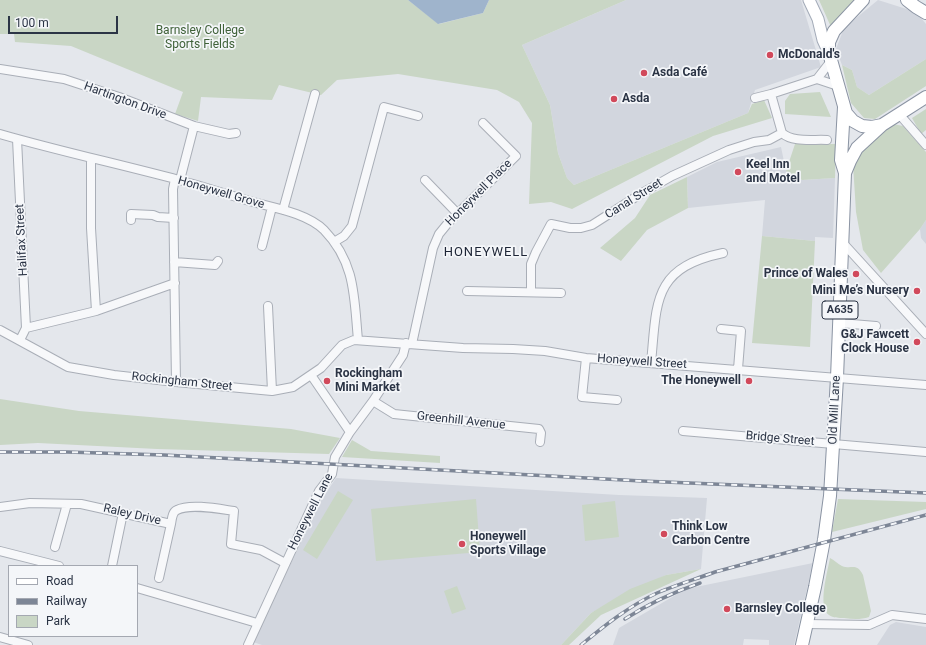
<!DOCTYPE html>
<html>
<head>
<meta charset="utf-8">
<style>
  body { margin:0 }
  #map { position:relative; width:926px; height:645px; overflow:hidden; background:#e4e7ec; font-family:Roboto,sans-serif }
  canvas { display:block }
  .legend { position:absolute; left:8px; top:565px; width:130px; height:72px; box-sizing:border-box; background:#f4f6f9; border:1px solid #a4a8b1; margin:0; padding:5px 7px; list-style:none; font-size:12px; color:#2b3445 }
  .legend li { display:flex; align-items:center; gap:8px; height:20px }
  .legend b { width:20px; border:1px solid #a4a8b1 }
  .scale { position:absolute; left:8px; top:16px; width:110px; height:18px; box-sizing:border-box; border:2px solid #2b3445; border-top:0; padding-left:5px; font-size:12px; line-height:14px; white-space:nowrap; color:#2b3445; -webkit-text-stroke:3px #f4f6f9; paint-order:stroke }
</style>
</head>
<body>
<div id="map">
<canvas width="926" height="645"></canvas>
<ul class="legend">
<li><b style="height:5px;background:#fff"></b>Road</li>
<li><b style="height:5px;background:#7d8696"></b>Railway</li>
<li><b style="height:11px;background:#c9d6c5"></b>Park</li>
</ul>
<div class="scale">100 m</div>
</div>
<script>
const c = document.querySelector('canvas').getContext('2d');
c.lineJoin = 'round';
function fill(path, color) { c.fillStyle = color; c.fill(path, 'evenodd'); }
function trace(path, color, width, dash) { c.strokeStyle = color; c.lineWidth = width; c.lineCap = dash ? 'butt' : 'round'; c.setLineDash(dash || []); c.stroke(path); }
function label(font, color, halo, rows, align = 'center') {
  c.font = font + ' Roboto,sans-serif'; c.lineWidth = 3.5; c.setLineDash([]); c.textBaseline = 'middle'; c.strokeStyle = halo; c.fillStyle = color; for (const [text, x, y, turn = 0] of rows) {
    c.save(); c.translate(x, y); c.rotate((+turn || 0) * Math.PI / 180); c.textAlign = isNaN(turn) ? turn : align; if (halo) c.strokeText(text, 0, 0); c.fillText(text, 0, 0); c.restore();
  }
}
fill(new Path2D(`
  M626,0H801L821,67L755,90L748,113L574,185L567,178L558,153L550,105L522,45Z
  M878,0L916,12L926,24V59L869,95L857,87L852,70L842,65L836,49L844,28Z
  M781,147L786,171L802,180L835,178L833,238L815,237V241L762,236L765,200L688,208L687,177L717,162Z
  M926,220V244L921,238L920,229Z
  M336,478L619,495L707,498L701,569L666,575L591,613L561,645H262L253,642L322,499Z
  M813,563L794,645H769V640L744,639L743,645H613L619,628L686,589Z
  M896,622L926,627V645H877L890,625Z`), '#d2d6de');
fill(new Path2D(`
  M0,0H408L439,24L483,13L489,0H626L522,45L550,105L558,153L567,178L574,185L748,113L752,104L764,100L772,118L713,136L572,209L551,202L529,204L532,123L519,102L497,90L398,74L337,80L321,95L279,85L272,100L201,97L198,121L175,114L183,92L71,46L15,42L14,34H0Z
  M819,0H855L831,27Z
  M926,59V86L875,119L864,118L851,103L842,65L852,70L857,87L869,95Z
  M820,92L831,117L785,114V101L790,94Z
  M926,109V130L921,134L912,118Z
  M893,124L903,126L926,152V220L920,229L881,273L863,250L856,212L853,164L865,143Z
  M795,144H836L835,178L802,180L786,171Z
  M687,177L688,208L647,230L621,261L600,248L635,218L650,195Z
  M762,236L815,241L810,347L752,343Z
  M0,399L79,411L291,429L340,438L329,454L157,449L38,443L0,445Z
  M352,440L371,451L440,456V463L342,457Z
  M338,491L353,500L317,559L303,550Z
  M476,499L480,552L376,561L371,509Z
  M838,499L926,502V509L832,532Z
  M615,501L619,537L585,541L582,505Z
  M830,558C834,560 838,564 842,566C852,570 856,562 863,575L871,611L869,617C860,620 852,619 844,618C839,618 833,618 829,615C817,607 828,570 830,558Z
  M701,569L601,615L569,645H561L591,613L630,589L666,575Z
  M457,586L466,609L452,614L444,591Z`), '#c9d6c5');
fill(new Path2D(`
  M408,0H489L483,13L438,24Z`), '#9fb4cc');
const minor = new Path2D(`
  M0,69L64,79L119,97L194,126L180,180
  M817,79L831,61
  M771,94L782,133C793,143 814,139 827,140
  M755,98L771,94L817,79L838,86
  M899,114L926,145
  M194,126L229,134L236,133
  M0,134C59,151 119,164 179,180C201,186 223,193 246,200C269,207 306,212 324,230C356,263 354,298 358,340
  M17,139L26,328L20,340
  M91,158V228L96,311
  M175,179L173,189L176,382
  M425,180L457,213
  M283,210L315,94
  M131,220V214L153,215L158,217L174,218
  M334,242L344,236L352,226L384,107L418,116
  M843,243L926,334
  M262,246L272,207
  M174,262L215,265L218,261
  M467,291L561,293
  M531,292V264L536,252L551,224L570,228H581L592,225L642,193L672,176L729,150L754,142L769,140L782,133
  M268,306L272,391
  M840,323L876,326
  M26,328L96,311L175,283
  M721,329L741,331L738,369
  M0,330L68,367L114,375L176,382L272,391L293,387L321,368L342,345L354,340L463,348L513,349L545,351L586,358L926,385
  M412,344L433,248L439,234L448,223L516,156L483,123
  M586,358L582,397L617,400
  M651,363C657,302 652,268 723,253
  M311,375L350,432
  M373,401L394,414L539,429L541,433L540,442
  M683,431L926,452
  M0,507L30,503L81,504L171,524C172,519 172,512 177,510C190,503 220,509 234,511L231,544L261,550L285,563
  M55,547L67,504
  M0,551L59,566
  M112,566L123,513
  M159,578L171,524
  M137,588L257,623
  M807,624L869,625L892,615L926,619
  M0,637L28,645
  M248,645L319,491L332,474L335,457L350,432L373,401L403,355L406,343`);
const major = new Path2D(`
  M809,0L818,19L823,40L829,53`);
const highway = new Path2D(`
  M863,0L834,31L829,42V53L846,113L853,121L862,126L872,127L882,125L926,97
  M907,0L916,7L926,13
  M844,107L841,160L845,173
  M802,645L815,587L824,540L830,496L837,378L845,173L850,161L857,148L882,125`);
trace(minor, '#a9aeb7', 10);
trace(major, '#a3abb8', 13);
trace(highway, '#8b94a3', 14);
trace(minor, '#f7f8fa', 8);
trace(major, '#fff', 11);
trace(highway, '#fff', 12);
const rail = new Path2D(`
  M0,452H67L164,455L642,481L926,493
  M625,619C648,604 674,592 700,583
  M581,645C604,626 629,606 657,593C676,585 696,579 715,572L926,515`);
trace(rail, '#7d8696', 3.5);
trace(rail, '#f4f6f9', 2, [6]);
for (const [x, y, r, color] of [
  [770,55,4,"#d1495b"],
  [644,73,4,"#d1495b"],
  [614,99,4,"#d1495b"],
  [738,172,4,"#d1495b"],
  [856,274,4,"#d1495b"],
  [917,291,4,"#d1495b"],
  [917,342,4,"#d1495b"],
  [327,381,4,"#d1495b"],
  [749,381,4,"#d1495b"],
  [664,534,4,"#d1495b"],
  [462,544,4,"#d1495b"],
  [727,609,4,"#d1495b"]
]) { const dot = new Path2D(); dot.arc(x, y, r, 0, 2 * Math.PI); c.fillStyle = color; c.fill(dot); trace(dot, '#f4f6f9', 1.5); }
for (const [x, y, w] of [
  [840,310,36]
]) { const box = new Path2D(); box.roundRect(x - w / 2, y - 9, w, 18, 3); c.fillStyle = '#f4f6f9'; c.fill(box); trace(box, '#2b3445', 1); }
label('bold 11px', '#2b3445', null, [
  ["A635",840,310]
]);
label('12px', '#3f6138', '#f4f6f9', [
  ["Barnsley College",200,31],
  ["Sports Fields",200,45]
]);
label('bold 12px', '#2b3445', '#f4f6f9', [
  ["McDonald's",778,55],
  ["Asda Café",652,73],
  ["Asda",622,99],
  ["Keel Inn",746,165],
  ["and Motel",746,179],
  ["Prince of Wales",848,274,"right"],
  ["Mini Me’s Nursery",909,291,"right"],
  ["G&J Fawcett",909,335,"right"],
  ["Clock House",909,349,"right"],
  ["Rockingham",335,374],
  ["Mini Market",335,388],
  ["The Honeywell",741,381,"right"],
  ["Think Low",672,527],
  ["Carbon Centre",672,541],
  ["Honeywell",470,537],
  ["Sports Village",470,551],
  ["Barnsley College",735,609]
], 'left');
label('12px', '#2b3445', '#f4f6f9', [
  ["Hartington Drive",125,101,20],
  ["Honeywell Grove",221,193,16],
  ["Honeywell Place",479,193,-45],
  ["Canal Street",634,199,-32],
  ["Halifax Street",22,240,-93],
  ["Honeywell Street",642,362,4],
  ["Rockingham Street",182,382,6],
  ["Old Mill Lane",835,410,-87],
  ["Greenhill Avenue",461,421,6],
  ["Bridge Street",780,439,5],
  ["Honeywell Lane",311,512,-63],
  ["Raley Drive",132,515,13]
]);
c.letterSpacing = '1px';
label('13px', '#1d2536', '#f4f6f9', [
  ["HONEYWELL",486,253]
]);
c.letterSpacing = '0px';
</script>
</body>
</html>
